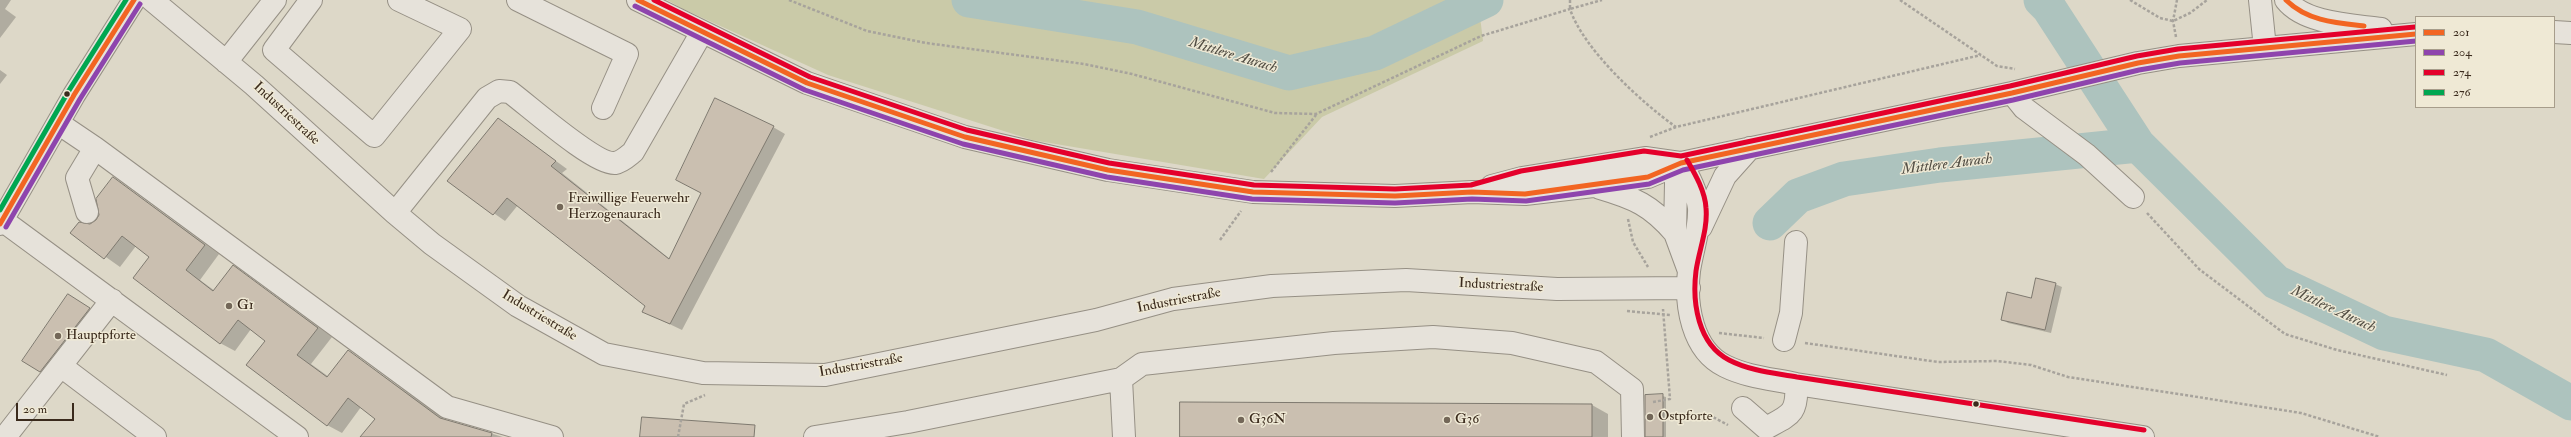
<!DOCTYPE html>
<html>
<head>
<meta charset="utf-8">
<style>
  body { margin:0 }
  #map { position:relative; width:2571px; height:437px; overflow:hidden; background:#ddd8c8; font-family:"IM FELL Double Pica",serif }
  canvas { display:block }
  .legend { position:absolute; left:2415px; top:16px; width:140px; height:92px; box-sizing:border-box; background:#efe9d5; border:1px solid #a79d8b; margin:0; padding:5px 7px; list-style:none; font-size:12px; color:#3a2a1c }
  .legend li { display:flex; align-items:center; gap:8px; height:20px }
  .legend b { width:20px; border:1px solid #a79d8b }
  .scale { position:absolute; left:16px; top:403px; width:58px; height:18px; box-sizing:border-box; border:2px solid #3a2a1c; border-top:0; padding-left:5px; font-size:12px; line-height:14px; white-space:nowrap; color:#3a2a1c; -webkit-text-stroke:3px #efe9d5; paint-order:stroke }
</style>
</head>
<body>
<div id="map">
<canvas width="2571" height="437"></canvas>
<ul class="legend">
<li><b style="height:5px;background:#f26522"></b>201</li>
<li><b style="height:5px;background:#8e44ad"></b>204</li>
<li><b style="height:5px;background:#e4002b"></b>274</li>
<li><b style="height:5px;background:#00a651"></b>276</li>
</ul>
<div class="scale">20 m</div>
</div>
<script>
const c = document.querySelector('canvas').getContext('2d');
c.lineJoin = 'round';
function fill(path, color) { c.fillStyle = color; c.fill(path, 'evenodd'); }
function trace(path, color, width, dash) { c.strokeStyle = color; c.lineWidth = width; c.lineCap = dash ? 'butt' : 'round'; c.setLineDash(dash || []); c.stroke(path); }
function label(font, color, halo, rows, align = 'center') {
  c.font = font + ' "IM FELL Double Pica",serif'; c.lineWidth = 3; c.setLineDash([]); c.textBaseline = 'middle'; c.strokeStyle = halo; c.fillStyle = color; for (const [text, x, y, turn = 0] of rows) {
    c.save(); c.translate(x, y); c.rotate((+turn || 0) * Math.PI / 180); c.textAlign = isNaN(turn) ? turn : align; if (halo) c.strokeText(text, 0, 0); c.fillText(text, 0, 0); c.restore();
  }
}
fill(new Path2D(`
  M667,0H1478L1483,41L1322,117L1264,179L1032,140L828,75L683,9Z`), '#cacaa8');
fill(new Path2D(`
  M0,0H11L5,9L16,17L0,38Z
  M0,70L7,75L0,84Z
  M498,119L567,169L562,173L670,259L703,193L773,127L785,134L682,330L644,312L647,305L518,205L505,221L448,181Z
  M114,178L219,254L200,280L215,291L233,266L332,337L311,364L329,377L348,351L446,420L503,437H362L376,418L361,407L342,433L327,425L266,340L251,329L235,351L220,343L151,257L136,246L120,267L72,233L97,221Z
  M2055,284L2062,287L2051,333L2008,323L2002,319Z
  M77,300L98,314L50,377L40,371Z
  M1662,396L1666,397V437H1646Z
  M1592,405L1608,414V437H1181Z`), '#0003');
trace(new Path2D(`
  M969,0L1137,27L1289,73L1375,53L1486,0
  M2041,0L2049,8L2138,145L2276,282L2384,333L2486,355L2571,403
  M1770,223L1798,196L1844,179L1940,165L2138,145`), '#adc3be', 35);
const building = new Path2D(`
  M715,98L774,126L670,324L642,312L645,306L507,198L493,215L447,181L498,118L556,161L551,166L669,259L701,193L676,180Z
  M113,177L205,245L186,270L213,291L233,265L318,328L297,355L327,377L348,350L440,418L492,433L491,437H360L375,419L348,398L327,426L246,365L265,341L238,320L220,344L133,278L149,257L122,236L104,259L70,233L79,222L90,224L96,220L99,215L96,199Z
  M2036,278L2056,283L2045,330L2001,320L2007,292L2031,298Z
  M68,294L90,308L40,372L22,361Z
  M1663,394V437H1645V395Z
  M1180,402L1592,404V437H1180Z
  M642,417L755,425L754,437H640Z`);
fill(building, '#cabfb0');
trace(building, '#7e796f', 1);
const minor = new Path2D(`
  M152,0L254,85L395,213L432,244L518,306L604,354L703,373L825,375L1096,320L1173,299L1272,286L1406,280L1557,289L1689,288
  M311,0L274,50L374,136L460,29L399,0
  M518,0L627,54L603,108
  M638,0L807,83L965,137L1108,170L1253,192L1395,196L1472,192L1525,194L1593,186L1648,177L1681,163L2012,93L2138,63L2179,56L2416,34
  M2260,0L2265,48
  M2286,0C2305,24 2353,25 2381,29
  M2554,32L2571,33
  M226,62L275,0
  M2012,93L2024,108L2087,155L2133,197
  M58,123L95,148L77,178L87,212
  M95,148L447,407L552,437
  M1681,163C1689,177 1697,192 1699,208C1700,230 1692,250 1689,271C1685,305 1692,350 1725,366C1747,377 1773,379 1796,384L2143,437
  M1681,163L1676,183L1675,233L1689,271
  M1492,186L1522,178L1645,158L1680,163
  M1600,188C1634,198 1651,205 1675,233
  M395,213L487,98L499,91L510,92C529,106 595,165 615,163C622,162 628,156 633,152L702,32
  M2,220L297,437
  M0,224L74,95L134,0
  M1701,227L1725,176L1750,148
  M1784,340L1791,313L1796,242
  M61,366L155,437
  M1743,408L1766,428C1790,415 1798,414 1796,384
  M5,437L112,300
  M815,437L908,422L1121,379
  M1124,437L1121,379L1142,364L1334,343L1433,337L1512,343L1596,362L1632,389L1633,437`);
trace(minor, '#969085', 24);
trace(new Path2D(`
  M789,0L867,31L926,43L1084,64L1132,74L1275,113L1316,114L1481,36L1570,9C1583,49 1642,103 1676,127
  M1570,0V9L1602,0
  M1900,0L1997,66L2015,69
  M2130,0L2160,18L2173,21L2190,13L2207,0
  M2176,37L2173,21L2177,0
  M1650,137L1676,127L1981,55
  M1271,172L1316,115
  M2147,213L2199,269L2285,334L2337,350L2447,375
  M1628,219L1633,242L1648,267
  M1220,240L1241,211
  M1627,311L1670,315
  M1719,333L1764,338
  M1805,343L1938,362L1997,361L2031,365L2068,377L2301,413L2380,437
  M1653,402L1670,399L1663,309
  M1709,415L1728,425
  M678,437L684,404L705,395`), '#a7a39c', 2.5, [3, 2]);
trace(minor, '#e6e2da', 22);
trace(new Path2D(`
  M638,0L807,83L965,137L1108,170L1253,192L1395,196L1472,192L1525,194L1648,177L1681,163L2012,93L2138,63L2179,56L2416,34
  M2286,0C2307,21 2336,23 2364,26
  M0,224L74,95L134,0`), '#f26522', 5);
trace(new Path2D(`
  M635,6L805,90L963,144L1107,177L1252,199L1395,203L1472,199L1526,201L1649,184L1683,170L2013,100L2139,70L2180,63L2416,41
  M6,227L80,99L140,4`), '#8e44ad', 5);
trace(new Path2D(`
  M654,0L810,77L967,130L1109,163L1254,185L1395,189L1471,185L1521,171L1644,151L1681,156L2010,86L2137,56L2178,49L2415,27
  M1687,160C1695,174 1705,191 1706,208C1708,229 1699,250 1696,271C1692,303 1698,344 1729,360C1750,371 1775,373 1797,377L2144,430`), '#e4002b', 5);
trace(new Path2D(`
  M0,210L68,92L126,0`), '#00a651', 5);
for (const [x, y, r, color] of [
  [67,94,3.5,"#3a2a1c"],
  [560,207,4,"#736758"],
  [229,306,4,"#736758"],
  [58,336,4,"#736758"],
  [1976,404,3.5,"#3a2a1c"],
  [1650,417,4,"#736758"],
  [1241,420,4,"#736758"],
  [1447,420,4,"#736758"]
]) { const dot = new Path2D(); dot.arc(x, y, r, 0, 2 * Math.PI); c.fillStyle = color; c.fill(dot); trace(dot, '#efe9d5', 1.5); }
label('14px', '#3a2a1c', '#efe9d5', [
  ["Industriestraße",286,114,43],
  ["Industriestraße",1501,286,3],
  ["Industriestraße",1179,301,-11],
  ["Industriestraße",539,316,31],
  ["Industriestraße",861,366,-10]
]);
label('14px', '#3a2a1c', '#efe9d5', [
  ["Freiwillige Feuerwehr",568,199],
  ["Herzogenaurach",568,215],
  ["G1",237,306],
  ["Hauptpforte",66,336],
  ["Ostpforte",1658,417],
  ["G36N",1249,420],
  ["G36",1455,420]
], 'left');
label('italic 15px', '#524e44', '#efe9d5', [
  ["Mittlere Aurach",1233,56,17],
  ["Mittlere Aurach",1947,165,-7],
  ["Mittlere Aurach",2333,310,25]
]);
</script>
</body>
</html>
